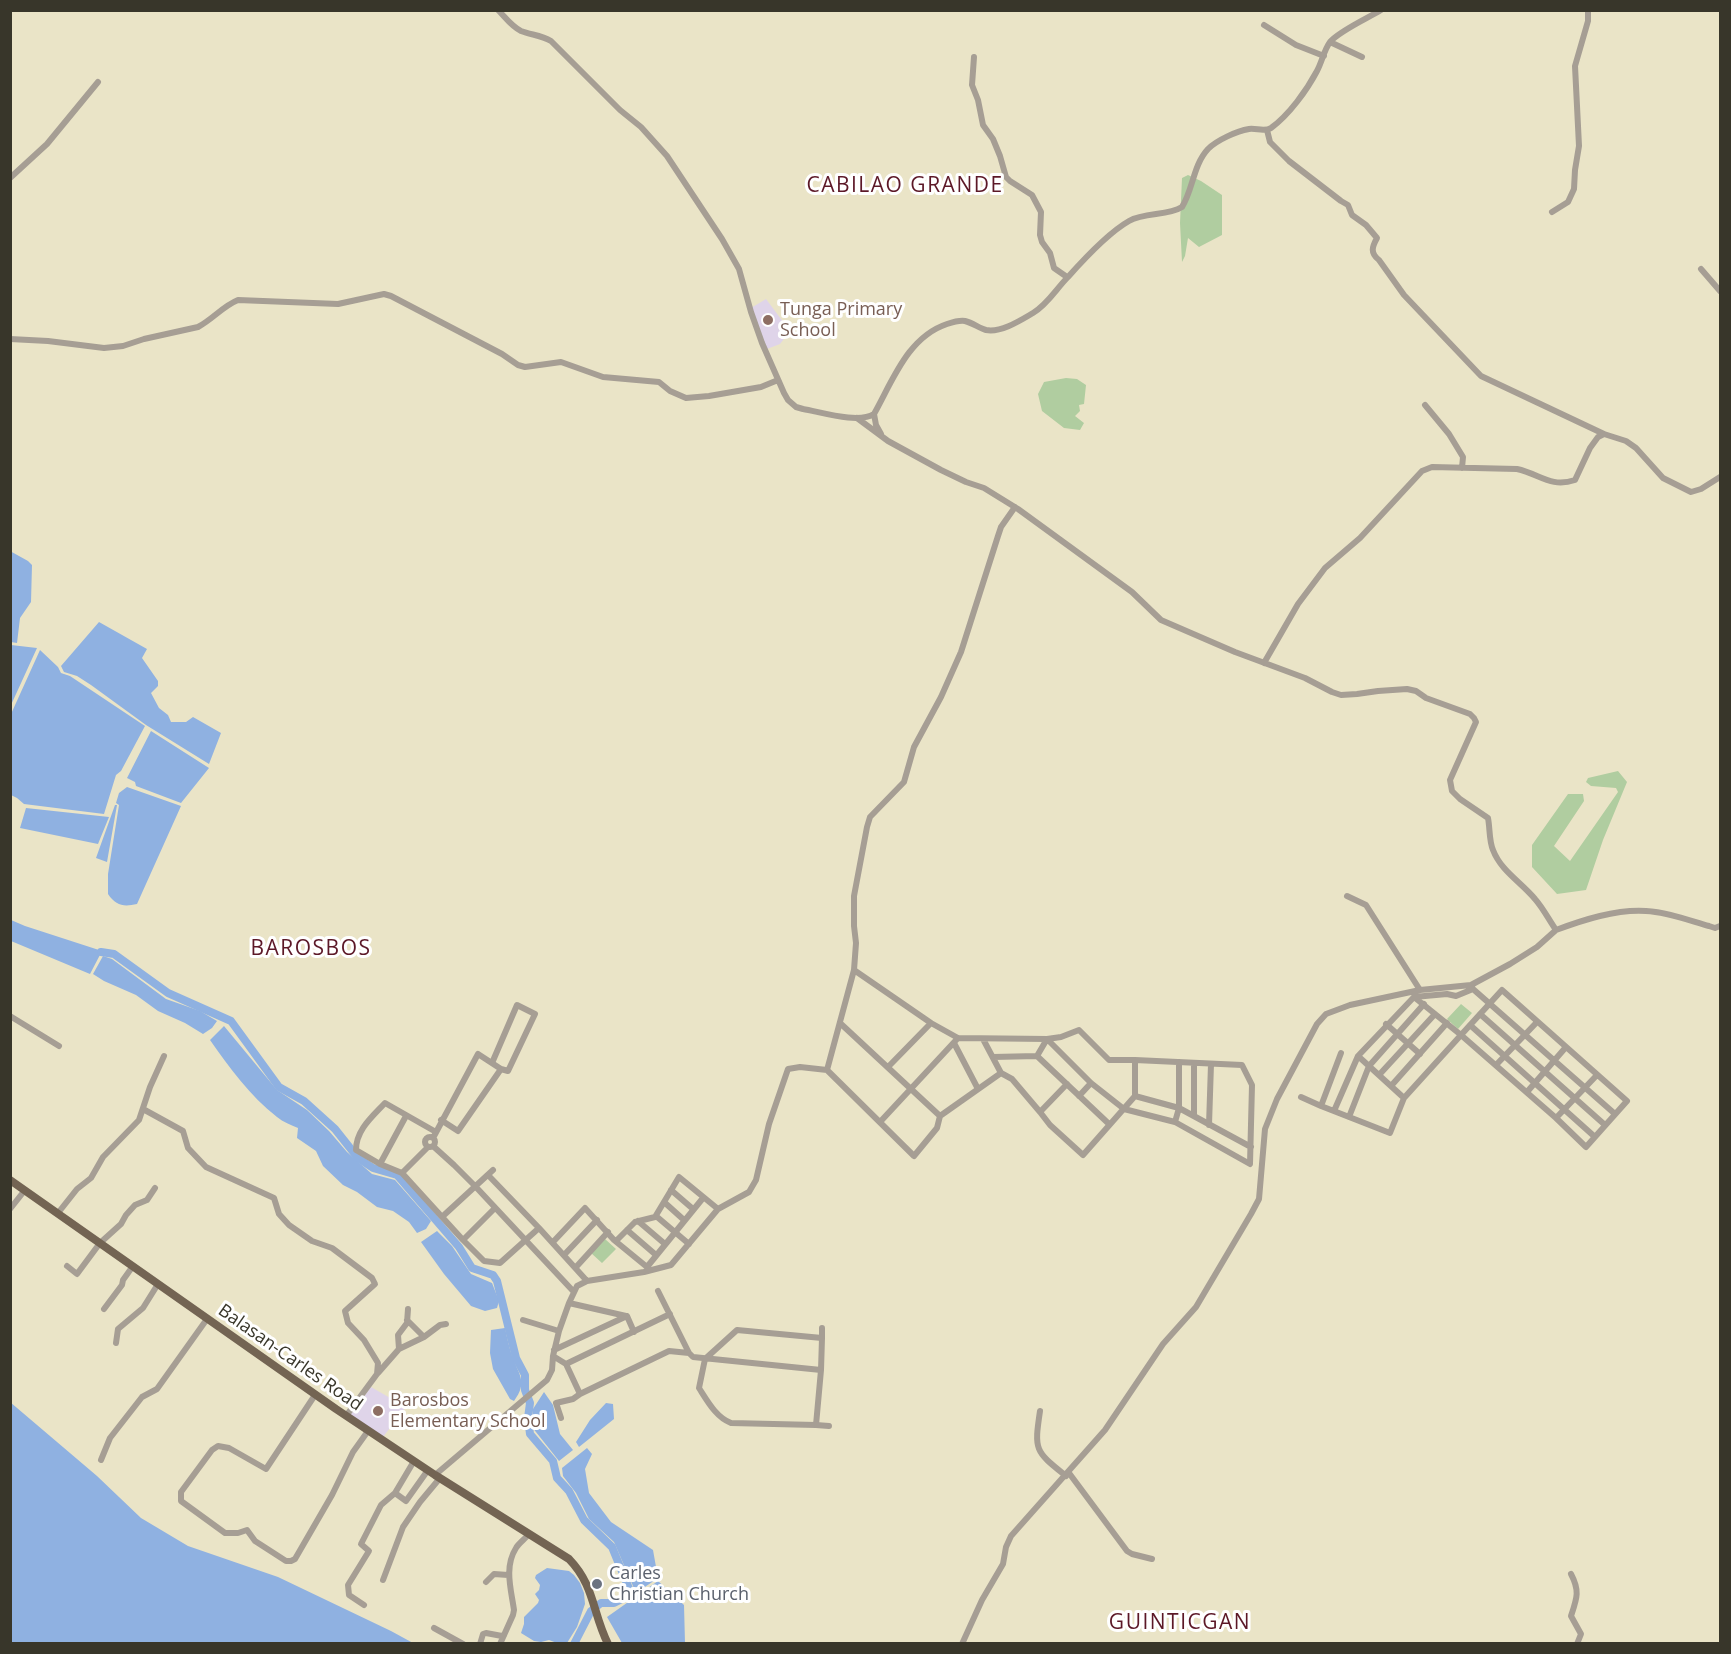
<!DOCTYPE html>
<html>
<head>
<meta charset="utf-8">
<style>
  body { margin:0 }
  #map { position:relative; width:1731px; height:1654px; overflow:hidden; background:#eae4c7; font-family:"Open Sans",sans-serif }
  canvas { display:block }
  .frame { position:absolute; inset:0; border:12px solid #38362a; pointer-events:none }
</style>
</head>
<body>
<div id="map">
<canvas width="1731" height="1654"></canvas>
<div class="frame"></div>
</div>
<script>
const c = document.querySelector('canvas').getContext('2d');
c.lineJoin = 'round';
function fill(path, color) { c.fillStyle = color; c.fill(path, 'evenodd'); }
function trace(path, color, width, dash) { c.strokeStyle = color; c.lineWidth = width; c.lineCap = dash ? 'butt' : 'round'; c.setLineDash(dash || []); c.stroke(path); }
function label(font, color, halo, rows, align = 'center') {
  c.font = font + ' "Open Sans",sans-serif'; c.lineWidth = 6; c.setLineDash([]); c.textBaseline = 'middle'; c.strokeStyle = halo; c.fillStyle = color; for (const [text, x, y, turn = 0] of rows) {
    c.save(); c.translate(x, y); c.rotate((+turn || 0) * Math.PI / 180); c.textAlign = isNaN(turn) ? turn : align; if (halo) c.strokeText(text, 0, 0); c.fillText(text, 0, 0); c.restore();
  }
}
fill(new Path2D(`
  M766,299L790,331L780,344L767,349L751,308Z
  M371,1387L406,1407L383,1437L350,1415Z`), '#dfd4e9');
fill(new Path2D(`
  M1188,175L1201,181L1222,195V235L1199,247L1188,238L1185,256L1182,262L1180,223L1182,178Z
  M1066,378L1077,379L1086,385L1084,404L1079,405L1080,411L1075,416L1084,423L1080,430L1064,428L1042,411L1038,394L1044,382Z
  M1618,771L1627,782L1603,840L1586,890L1557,894L1532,867V845L1568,794H1583L1584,801L1554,846L1570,861L1618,792L1616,788L1591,786L1586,782L1588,778Z
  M1461,1004L1472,1013L1458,1029L1447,1019Z
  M605,1239L616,1249L602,1263L591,1253Z`), '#b0cda0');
fill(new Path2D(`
  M10,551L28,561L32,565L31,602L20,618L17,643L11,642Z
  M99,622L147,649L142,658L158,681V686L151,693L159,708L168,715L171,722H186L193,717L221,733L209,764L146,725L91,685L77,676L64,672L61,666Z
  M11,645L37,648L11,705L10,645Z
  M40,650L58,667L61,673L70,676L145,726L121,771L116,775L104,814L24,804L17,798L11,795V714Z
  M151,731L209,768L181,803L136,786L135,782L127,778Z
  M127,787L181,806L137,904C124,907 116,906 108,894V874L119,805L116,803L119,793Z
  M115,805H117L107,862L96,858Z
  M26,808L109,817L98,844L20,828Z
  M11,920L25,926L102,951L90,974L11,941Z
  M103,956L112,959L166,999L200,1011L217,1021L212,1028L203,1034L185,1023L158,1011L136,995L104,981L93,974Z
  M224,1026L277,1090L307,1110L329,1131L347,1152L372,1174L395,1180L431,1221L426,1229L417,1233L409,1222L393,1211L377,1207L357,1192L343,1185L323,1166L316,1151L297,1138L298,1128C291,1125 283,1122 277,1117C250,1096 229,1067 210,1040Z
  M437,1231L452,1246L471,1274L492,1283L499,1301L497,1308L485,1311L471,1306L444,1274L421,1242Z
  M505,1328C507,1337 509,1347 512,1356C519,1375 528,1382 514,1401L510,1399L493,1369L490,1353L491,1330Z
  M544,1392L553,1405L560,1434L573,1450L559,1461L532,1427L533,1409Z
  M10,1402L97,1476L141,1518L188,1546L278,1577L391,1631L413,1643H11Z
  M606,1403L613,1404L614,1419L579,1447L576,1442L590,1420Z
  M587,1448L592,1454L585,1469L589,1493L611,1522L653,1550L658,1578L636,1593L614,1542L589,1519L576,1493L563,1476L562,1468Z
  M547,1568L569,1571L574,1575L580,1583L584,1593L585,1604L577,1627L567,1643H557L549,1640L541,1642L534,1641L521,1633L524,1624V1617L538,1603L539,1600L535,1594L539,1590L540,1585L535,1578L536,1575Z
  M658,1581L684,1605L685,1643H622L607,1617Z`), '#8fb1e1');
trace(new Path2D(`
  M101,952L114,954L168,993L231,1021L279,1087L304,1101L335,1129L358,1158L373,1168L397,1175L459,1247L472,1268L493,1275L497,1281L516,1358L525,1375V1390L530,1403L528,1418L530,1434L553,1461L557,1478L569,1491L584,1520L612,1547L630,1591L626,1597L614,1603H601L591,1611L574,1644`), '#8fb1e1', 8);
trace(new Path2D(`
  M498,10C505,17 512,27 521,31C531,35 541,35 551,41L620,110L641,127L667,156L722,239L739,269L751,312L762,343L784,393L788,400L796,407L803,409C821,412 858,424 874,414C893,380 908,337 947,324C953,322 959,320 965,321C973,323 979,328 986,330C1001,333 1021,320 1033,313C1048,304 1056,289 1068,277C1084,259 1108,233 1129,221C1145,212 1168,216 1182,207C1193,190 1193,165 1208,149C1217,140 1237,131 1249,129C1256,128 1265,132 1271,128C1289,115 1307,90 1317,71C1322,62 1324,50 1330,42C1339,31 1368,18 1381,10
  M1264,25L1296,45L1324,56
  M1330,42L1362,57
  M974,57L972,85L978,100L983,125L993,139L1000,156L1006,177L1010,181L1032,195L1041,212L1040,235L1042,242L1050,253L1054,268L1067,277
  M1267,130L1270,142L1289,161L1341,201L1348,205L1352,215L1366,225L1377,238C1372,247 1370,253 1379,260L1404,295L1481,376L1604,434
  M10,178L47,144L98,82
  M1552,212L1568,202L1574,189L1575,170L1579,146L1575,66L1588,21V10
  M1701,269L1720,291
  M10,339L48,341L104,348L123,346L144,339L198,327C213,319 223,306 238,300L338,304L384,294L391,296L502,354L518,365L525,367L561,362L603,377L659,382L670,391L686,398L709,396L761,387L778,380
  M1425,405L1449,434L1463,457L1462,468
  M874,414L876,425L881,434
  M857,418L888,441L941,470L966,482L984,488L1018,509L1132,592L1161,620L1235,652L1305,678L1332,692L1341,695L1357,694L1378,691L1407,689L1416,691L1426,698L1470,714L1474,718L1476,722L1450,780L1452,791L1460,799L1488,818C1490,828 1489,841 1493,850C1501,871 1521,882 1535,899C1543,908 1549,920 1556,930C1583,920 1616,909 1646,911C1667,912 1688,920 1709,926L1715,928L1720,926
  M1264,663L1298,604L1325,568L1360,538L1422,471L1432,467L1517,469C1540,474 1550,488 1575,480L1590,448L1598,437L1604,434L1626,441L1636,448L1663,478L1691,492L1701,489L1720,477
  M1347,896L1366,905L1420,990
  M854,970L931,1023L888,1067
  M1473,989L1615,1114
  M1502,990L1627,1101L1586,1147L1556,1118L1461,1035Z
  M1414,997L1461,1035L1404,1098L1358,1056Z
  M1414,997L1447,994L1456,996L1473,989L1471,985
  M1480,1014L1605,1125
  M10,1016L59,1046
  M840,1023L940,1116L937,1128L914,1156L827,1070L854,970L856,943L854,926V896L867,827L870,817L904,782L914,747L941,697L961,652L998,536L1001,527L1015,507
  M931,1023L958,1038L1047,1039L1091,1083L1124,1109L1175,1122L1250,1164L1252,1085L1242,1065L1135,1060V1096L1083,1155L1050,1125L1040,1112L1012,1079L1001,1073L983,1039
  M1386,1024L1420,1054
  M1470,1025L1595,1137
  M954,1043L978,1089
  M1341,1053L1321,1106L1390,1133L1404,1098
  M1037,1056L1047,1039L1061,1037L1079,1030L1109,1060H1135
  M993,1057L1037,1056L1109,1124
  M492,1063L517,1005L535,1014L508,1071L501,1069
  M1194,1063V1116
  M1496,1065L1537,1022
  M1379,1075L1435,1014
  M1391,1086L1447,1023
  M1527,1092L1566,1047
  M1079,1096L1091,1083
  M1135,1096L1179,1108L1251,1147
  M1301,1097L1321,1106
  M143,1109L183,1131L188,1148L206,1167L274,1198L279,1214L289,1225L312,1241L332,1248L372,1278L375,1284L345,1311L348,1323L364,1340L378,1363L377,1374L346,1416
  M1334,1111L1358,1056
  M1040,1112L1067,1084
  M406,1116L380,1164L402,1173L463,1240L484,1261L500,1263L539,1228L488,1175
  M940,1116L1001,1073
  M1349,1117L1369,1066L1424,1004
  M1556,1118L1597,1075
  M880,1122L958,1038
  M1175,1122L1179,1108V1062
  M1209,1125L1211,1064
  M425 1142a5 5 0 1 1 10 0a5 5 0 1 1-10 0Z
  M433,1138L478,1054L501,1069L458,1131L441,1120
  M433,1146L454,1165L475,1186L574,1292
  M380,1164L356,1150C356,1130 372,1117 385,1103L436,1132
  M402,1173L428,1147
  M671,1190L693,1209
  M664,1202L684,1220
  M10,1209L25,1190
  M58,1213L77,1189L91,1178L103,1157L139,1120L150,1087L164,1056
  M443,1216L493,1170
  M656,1216L689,1244
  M638,1221L665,1244
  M539,1228L587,1281
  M627,1230L656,1255
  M463,1240L495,1208
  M616,1241L635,1222L655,1217L679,1177L718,1209
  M553,1242L585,1208L614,1240L647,1267L703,1198
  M564,1255L597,1220
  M67,1266L77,1274L100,1243L121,1224L126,1215L135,1205L147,1200L155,1188
  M577,1266L608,1232
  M569,1303L626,1316
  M104,1309L122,1285L123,1280L133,1266
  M627,1316L634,1332
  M407,1320L424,1337
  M523,1320L559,1331
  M822,1328V1338L737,1330L705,1359L699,1388C708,1402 716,1417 731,1423L816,1425L829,1426
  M116,1343L118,1329L143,1308L158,1284
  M399,1349L398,1335L407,1323L408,1309
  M554,1350L627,1316
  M689,1353L693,1357L821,1370
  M553,1356L566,1364L580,1394
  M566,1364L670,1314
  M378,1373L399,1349L424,1337L440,1325L446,1324
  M315,1395L266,1469L229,1448L218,1446L212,1450L181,1492V1501L225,1533H238L247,1530L255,1541L286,1561H291L295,1559L332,1495L353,1452L368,1431
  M1040,1411C1034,1451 1035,1451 1066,1476
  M561,1418L556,1403L573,1399L580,1394L669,1351L689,1353L658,1291
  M816,1425L821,1370L822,1338
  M101,1460L110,1438L142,1397L157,1389L207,1319
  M414,1461L395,1493L406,1501L428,1470
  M1069,1473L1127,1551L1132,1554L1152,1559
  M435,1475L547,1380L552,1370L553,1356L559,1331L569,1303L577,1286L587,1281L644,1272L671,1265L718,1209L749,1192L756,1180L769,1124L788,1069L800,1067L827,1070
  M1571,1574C1580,1591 1577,1598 1571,1616L1581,1634L1577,1644
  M383,1580L403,1527L420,1502L440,1478
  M486,1582L494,1574L508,1575
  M364,1605L349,1595L348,1585L369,1551L361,1544L381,1505L395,1493
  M434,1628L463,1644
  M480,1644L483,1634L486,1633L502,1636L504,1635
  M500,1644L513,1615L514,1610C511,1589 504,1567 516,1548C519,1543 525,1539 529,1534
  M962,1644L982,1600L1003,1564L1006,1547L1011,1536L1105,1430L1163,1344L1196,1307L1251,1214L1259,1199L1265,1129L1277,1099L1317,1024L1326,1014L1350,1005L1420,990L1471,985L1510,964L1537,947L1556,930`), '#a69e94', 6);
trace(new Path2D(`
  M10,1180L336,1409L435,1475L569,1559C595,1586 592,1612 608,1644`), '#736453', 8);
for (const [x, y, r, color] of [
  [768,320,6,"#8d6e63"],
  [378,1411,6,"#8d6e63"],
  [597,1584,6,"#6b7280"]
]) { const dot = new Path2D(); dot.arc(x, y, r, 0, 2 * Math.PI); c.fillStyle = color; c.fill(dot); trace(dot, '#fff', 2); }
label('18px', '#785e54', '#fff', [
  ["Tunga Primary",780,310],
  ["School",780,331],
  ["Barosbos",390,1401],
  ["Elementary School",390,1422]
], 'left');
label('18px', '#38362a', '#fff', [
  ["Balasan-Carles Road",290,1358,35]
]);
label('18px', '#5b616d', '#fff', [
  ["Carles",609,1574],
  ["Christian Church",609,1595]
], 'left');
c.letterSpacing = '1.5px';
label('21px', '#5c1827', '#fff', [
  ["CABILAO GRANDE",905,186],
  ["BAROSBOS",311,949],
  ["GUINTICGAN",1180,1623]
]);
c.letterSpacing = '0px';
</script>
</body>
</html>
